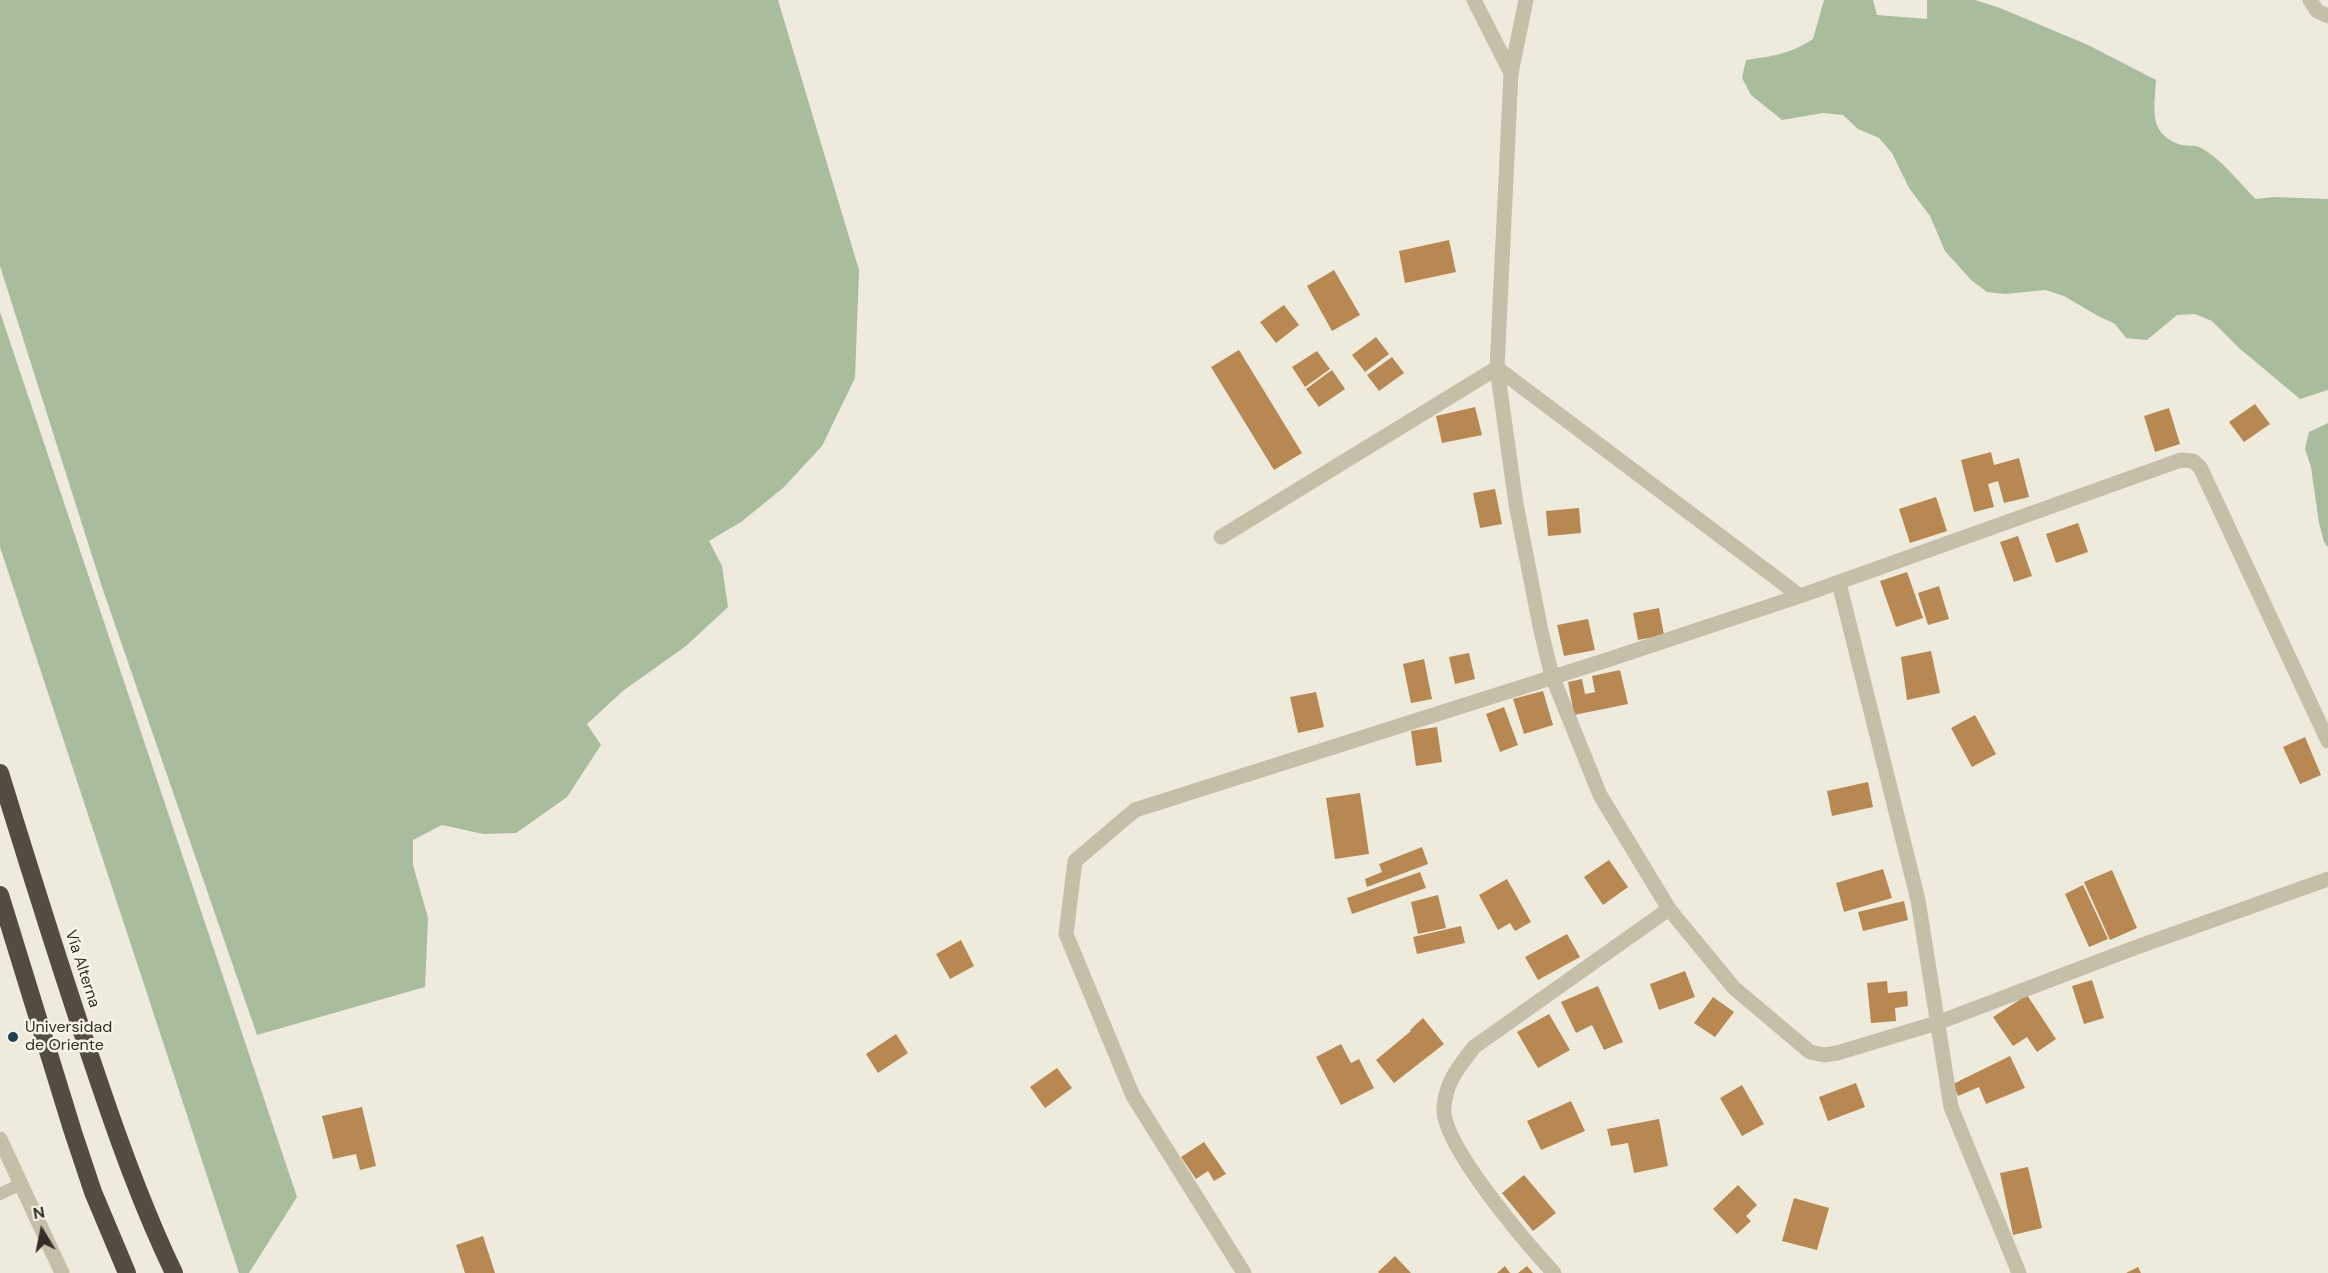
<!DOCTYPE html>
<html>
<head>
<meta charset="utf-8">
<style>
  body { margin:0 }
  #map { position:relative; width:2328px; height:1273px; overflow:hidden; background:#eeebdc; font-family:"DM Sans",sans-serif }
  canvas { display:block }
  .north { position:absolute; left:12px; top:1201px; width:60px; height:60px; -webkit-text-stroke:4px #f7f4e7; paint-order:stroke; rotate:350deg; font-size:16px; font-weight:700; line-height:24px; text-align:center; color:#332f28 }
  .north::after { content:''; display:block; margin:auto; width:21px; height:27px; background:#332f28; clip-path:polygon(50% 0,100% 100%,50% 72%,0 100%) }
</style>
</head>
<body>
<div id="map">
<canvas width="2328" height="1273"></canvas>
<div class="north">N</div>
</div>
<script>
const c = document.querySelector('canvas').getContext('2d');
c.lineJoin = 'round';
function fill(path, color) { c.fillStyle = color; c.fill(path, 'evenodd'); }
function trace(path, color, width, dash) { c.strokeStyle = color; c.lineWidth = width; c.lineCap = dash ? 'butt' : 'round'; c.setLineDash(dash || []); c.stroke(path); }
function label(font, color, halo, rows, align = 'center') {
  c.font = font + ' "DM Sans",sans-serif'; c.lineWidth = 5; c.setLineDash([]); c.textBaseline = 'middle'; c.strokeStyle = halo; c.fillStyle = color; for (const [text, x, y, turn = 0] of rows) {
    c.save(); c.translate(x, y); c.rotate((+turn || 0) * Math.PI / 180); c.textAlign = isNaN(turn) ? turn : align; if (halo) c.strokeText(text, 0, 0); c.fillText(text, 0, 0); c.restore();
  }
}
fill(new Path2D(`
  M0,0H778L859,270L855,378L822,446L783,488L741,522L709,541L722,566L728,607L686,646L624,690L587,724L601,745L567,797L516,833L483,834L442,825L413,840V865L428,918L425,987L257,1035L102,587L0,266Z
  M1824,0H1873L1877,15L1927,19V0H1975L2000,8L2088,45L2156,80C2155,106 2147,132 2178,144C2185,147 2194,144 2201,148C2222,159 2239,183 2256,199L2274,197L2328,199V390L2300,399L2239,348L2212,321L2195,314L2177,315L2147,340L2126,338L2115,324L2098,316L2064,296L2045,290L2005,294L1987,292L1971,280L1945,251L1930,216L1909,188L1892,153L1879,138L1858,129L1843,115L1823,113L1782,120L1751,95L1742,78L1746,60C1773,56 1790,54 1813,39Z
  M0,312L297,1197L249,1273H239L0,547Z
  M2328,423V547L2324,542L2319,523L2311,467L2305,449L2309,432Z`), '#a9bc9d');
fill(new Path2D(`
  M1449,240L1456,272L1405,283L1399,251Z
  M1334,270L1360,315L1332,331L1307,286Z
  M1284,305L1299,325L1276,343L1260,322Z
  M1376,337L1389,354L1365,372L1352,355Z
  M1239,350L1302,453L1274,470L1211,367Z
  M1317,351L1330,369L1305,387L1292,367Z
  M1392,357L1404,373L1379,391L1367,375Z
  M1332,370L1345,389L1319,407L1306,389Z
  M2255,404L2270,424L2244,442L2229,422Z
  M1475,407L1482,435L1442,443L1436,416Z
  M2169,408L2180,444L2155,452L2144,416Z
  M1991,452L1994,465L2019,458L2029,497L2004,503L1998,481L1988,484L1994,507L1974,512L1961,460Z
  M1495,489L1502,524L1480,528L1473,493Z
  M1936,497L1947,531L1910,543L1899,509Z
  M1579,508L1581,533L1548,536L1546,511Z
  M2078,523L2088,552L2056,563L2046,534Z
  M2018,536L2032,576L2014,582L2000,542Z
  M1907,572L1923,618L1896,627L1880,581Z
  M1939,586L1949,619L1928,625L1918,593Z
  M1659,608L1664,635L1638,640L1633,613Z
  M1588,619L1595,650L1564,656L1557,625Z
  M1931,651L1940,693L1907,700L1901,657Z
  M1469,653L1475,679L1455,684L1449,657Z
  M1424,659L1432,699L1411,703L1403,664Z
  M1620,670L1628,704L1574,715L1568,682L1582,679L1585,694L1595,692L1592,676Z
  M1543,691L1553,725L1524,734L1513,699Z
  M1316,692L1324,727L1298,733L1290,697Z
  M1504,707L1518,745L1500,752L1486,714Z
  M1975,715L1996,754L1972,767L1951,728Z
  M1437,727L1442,762L1416,766L1411,731Z
  M2305,737L2321,775L2300,784L2283,747Z
  M1868,782L1873,807L1832,816L1827,791Z
  M1360,793L1369,854L1335,859L1326,798Z
  M1422,847L1428,864L1367,887L1365,879L1382,872L1379,864Z
  M1609,860L1628,887L1603,905L1584,877Z
  M1883,869L1892,898L1844,912L1836,883Z
  M2112,870L2137,928L2110,940L2084,882Z
  M1420,872L1426,888L1352,914L1347,898Z
  M1507,879L1531,922L1515,931L1510,923L1498,930L1479,895Z
  M2083,885L2108,939L2089,947L2065,894Z
  M1438,895L1446,928L1418,934L1411,902Z
  M1904,901L1908,920L1863,931L1858,912Z
  M1461,926L1465,943L1417,954L1413,937Z
  M1567,934L1580,957L1538,980L1525,957Z
  M961,940L974,966L950,979L936,954Z
  M1685,971L1695,997L1659,1010L1650,984Z
  M2092,980L2104,1018L2084,1024L2072,986Z
  M1887,981L1888,993L1907,991L1908,1006L1895,1008L1896,1021L1871,1023L1867,983Z
  M1598,986L1623,1042L1604,1050L1592,1025L1576,1033L1561,1002Z
  M2027,995L2056,1039L2037,1052L2027,1037L2013,1046L1993,1017Z
  M1713,997L1734,1012L1715,1037L1694,1023Z
  M1549,1014L1570,1050L1538,1068L1517,1032Z
  M1423,1018L1444,1044L1394,1083L1376,1060L1411,1031L1410,1030Z
  M896,1034L908,1053L878,1073L866,1054Z
  M1341,1044L1351,1063L1359,1059L1374,1088L1341,1105L1316,1057Z
  M2010,1056L2025,1088L1986,1104L1979,1087L1958,1096L1953,1084Z
  M1057,1068L1072,1088L1045,1108L1030,1087Z
  M1856,1083L1865,1107L1828,1121L1819,1097Z
  M1742,1085L1764,1124L1742,1136L1720,1098Z
  M1571,1101L1585,1131L1541,1150L1527,1121Z
  M362,1107L376,1166L360,1170L356,1154L333,1159L322,1116Z
  M1659,1119L1668,1166L1634,1173L1628,1143L1611,1146L1607,1129Z
  M1204,1142L1226,1174L1214,1181L1208,1171L1196,1179L1181,1157Z
  M2028,1167L2042,1228L2013,1235L2000,1173Z
  M1524,1175L1556,1213L1533,1231L1502,1193Z
  M1738,1185L1757,1205L1746,1216L1751,1221L1737,1234L1713,1209Z
  M1794,1198L1829,1208L1817,1250L1782,1241Z
  M483,1236L495,1273H465L456,1245Z
  M1395,1256L1411,1273H1379L1378,1272Z
  M1505,1266L1510,1273H1497Z
  M1527,1266L1533,1273H1518Z
  M2138,1267L2141,1273H2126Z`), '#b78851');
trace(new Path2D(`
  M0,1194L21,1184`), '#c5bea9', 12);
trace(new Path2D(`
  M1474,0L1511,73
  M1526,0L1511,73L1497,368L1516,504L1541,631L1552,676L1600,795L1669,909L1474,1047C1459,1067 1446,1081 1444,1107C1440,1143 1528,1245 1554,1273
  M2310,0L2317,11L2328,16
  M1221,537L1497,368L1800,596
  M1839,583L1918,900L1951,1107L2019,1273
  M1669,909L1734,988L1810,1052L1824,1055L1837,1053L1937,1023L2134,948L2328,879
  M0,1139L62,1273
  M1244,1273L1133,1096L1066,934L1075,861L1135,810L1610,659L1800,596L2181,460L2193,461L2200,467L2328,741`), '#c5bea9', 15);
trace(new Path2D(`
  M0,773C32,877 64,980 99,1082C121,1147 144,1211 174,1273
  M0,895L73,1132L93,1192L127,1273`), '#534c40', 18);
for (const [x, y, r, color] of [
  [13,1037,6,"#223f50"]
]) { const dot = new Path2D(); dot.arc(x, y, r, 0, 2 * Math.PI); c.fillStyle = color; c.fill(dot); trace(dot, '#f7f4e7', 2); }
label('16px', '#332f28', '#f7f4e7', [
  ["Vía Alterna",82,969,72]
]);
label('16px', '#332f28', '#f7f4e7', [
  ["Universidad",25,1028],
  ["de Oriente",25,1046]
], 'left');
</script>
</body>
</html>
